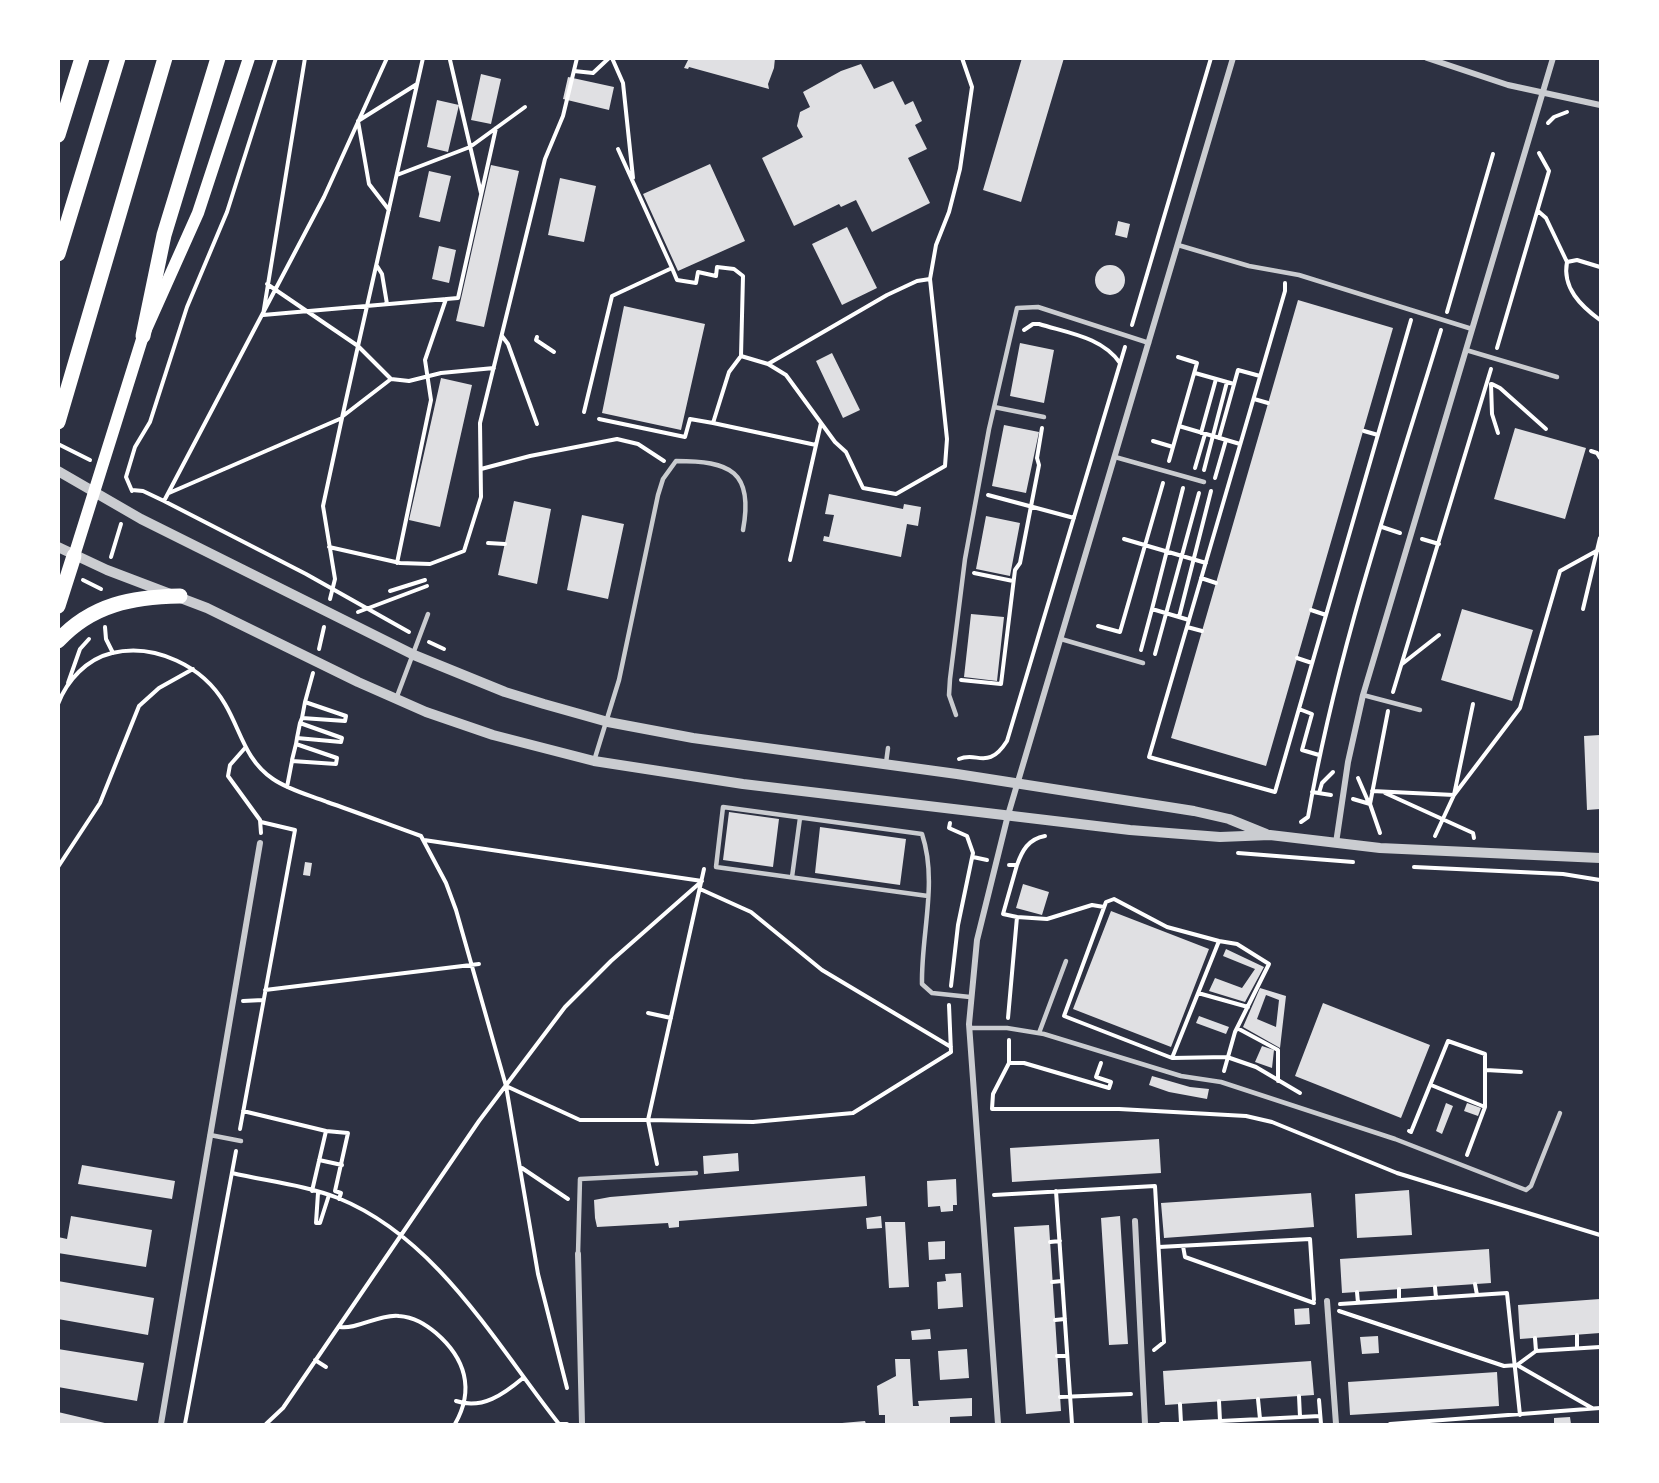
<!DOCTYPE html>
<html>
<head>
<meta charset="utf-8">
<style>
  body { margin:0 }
  #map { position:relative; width:1659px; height:1483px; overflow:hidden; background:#2d3142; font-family:"PT Sans",sans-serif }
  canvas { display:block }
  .frame { position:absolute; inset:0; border:60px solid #fff; pointer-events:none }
</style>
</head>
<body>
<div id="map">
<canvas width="1659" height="1483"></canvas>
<div class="frame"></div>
</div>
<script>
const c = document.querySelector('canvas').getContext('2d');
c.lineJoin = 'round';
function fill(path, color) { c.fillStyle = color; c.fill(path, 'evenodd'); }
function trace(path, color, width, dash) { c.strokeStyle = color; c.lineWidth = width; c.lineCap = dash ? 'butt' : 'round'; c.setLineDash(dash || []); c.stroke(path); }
fill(new Path2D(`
  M689,58H775L774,68L768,84L769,89L689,67L688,69L684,68Z
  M1022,58H1064L1021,202L983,190Z
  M861,64L874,89L893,81L905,105L913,101L922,121L915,125L927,149L908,158L930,203L872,232L856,200L841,207L839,204L794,226L762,158L803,137L797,126L800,112L810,107L803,92L841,71Z
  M481,74L501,79L491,124L471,120Z
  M568,77L614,87L609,110L563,99Z
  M437,100L459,105L448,152L427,147Z
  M710,164L745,241L678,271L643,194Z
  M491,165L519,171L484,327L456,321Z
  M429,171L451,176L440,222L419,217Z
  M560,178L596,186L584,242L548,235Z
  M1118,221L1130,224L1127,238L1115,235Z
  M847,227L877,288L842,305L812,244Z
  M439,246L456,250L449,283L432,279Z
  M1095 280a15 15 0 1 1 30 0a15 15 0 1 1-30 0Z
  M1298,300L1393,328L1266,766L1171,738Z
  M624,306L705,324L681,430L602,413Z
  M1020,343L1054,350L1044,403L1010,396Z
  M832,353L860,410L843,418L816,361Z
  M441,378L472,385L440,527L409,520Z
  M1004,425L1039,432L1026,493L992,486Z
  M1515,428L1586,448L1565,519L1494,499Z
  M829,494L903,509L904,504L921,507L918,526L907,524L901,557L823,541L824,536L829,537L834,515L825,514Z
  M514,501L551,509L537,584L498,575Z
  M582,515L624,524L608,599L567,590Z
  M986,516L1020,523L1010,576L976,569Z
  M1462,609L1533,630L1512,701L1441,680Z
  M971,614L1004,617L997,681L964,677Z
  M1600,735V809L1587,810L1584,736Z
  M729,812L779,819L773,867L723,860Z
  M820,827L906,839L900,885L815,873Z
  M305,862L312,863L310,876L303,875Z
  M1023,884L1049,892L1042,915L1016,908Z
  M1111,911L1209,949L1171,1047L1073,1009Z
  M1226,949L1264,967L1245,1002L1209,991L1215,978L1242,988L1255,969L1223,956Z
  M1260,988L1286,996L1280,1048L1243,1027ZM1266,995L1279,1000L1276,1027L1257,1019Z
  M1323,1003L1430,1045L1401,1118L1295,1076Z
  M1199,1016L1229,1027L1226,1034L1196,1023Z
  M1262,1046L1274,1050L1272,1068L1255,1062Z
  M1152,1076L1190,1087L1209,1089L1207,1099L1169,1092L1149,1085Z
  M1446,1103L1453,1106L1442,1134L1436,1131Z
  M1467,1103L1481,1108L1478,1116L1464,1111Z
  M1159,1139L1161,1173L1012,1182L1010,1148Z
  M738,1153L739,1171L704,1174L703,1156Z
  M82,1165L175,1181L172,1199L78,1184Z
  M865,1176L867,1206L679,1221V1227L669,1228L668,1223L597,1227L595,1218L594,1200L610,1197Z
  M956,1179L957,1205H953V1211L941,1212L940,1206L928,1207L927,1181Z
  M1409,1190L1412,1235L1357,1238L1355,1194Z
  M1311,1193L1314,1227L1164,1238L1161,1203Z
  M71,1216L152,1230L146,1267L58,1253V1237L67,1239Z
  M881,1216L882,1228L867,1229L866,1218Z
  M1120,1216L1128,1344L1109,1345L1101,1218Z
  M885,1222H905L909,1287L889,1288Z
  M1049,1225L1061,1411L1026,1414L1014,1227Z
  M945,1241V1259L929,1260L928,1242Z
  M1489,1249L1491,1283L1342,1293L1340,1259Z
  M961,1273L963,1307L938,1309L937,1282L946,1281L945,1274Z
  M58,1281L154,1298L148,1335L58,1319Z
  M1600,1299V1333L1520,1339L1518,1305Z
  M1309,1308L1310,1324L1295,1325L1294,1309Z
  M930,1329L931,1339L912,1340L911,1331Z
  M1378,1336L1379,1353L1362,1354L1360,1337Z
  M58,1349L144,1363L137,1401L58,1387Z
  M967,1349L969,1378L940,1380L938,1351Z
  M895,1359H910L913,1406H919L918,1401L972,1398V1416L950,1417V1424H885V1415H879L877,1386L896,1376Z
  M1311,1361L1314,1395L1165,1405L1163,1371Z
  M1497,1372L1499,1406L1350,1415L1348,1382Z
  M58,1412L109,1424H58Z
  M1570,1417L1571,1424H1554V1418Z
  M865,1421L866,1424H842V1423Z`), '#e0e0e3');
trace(new Path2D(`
  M305,58L263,315L458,298L496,128
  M442,58H453
  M612,58L623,83L633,178
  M450,60L481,193
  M574,71L593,73L609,58
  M1548,123L1554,117L1567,112
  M397,175L470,147L525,107
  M389,210L369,184L358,121L417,84
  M1538,211L1546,218L1567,262
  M377,266L382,274L387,304
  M1600,267L1577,260L1567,262C1562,288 1581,306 1600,320
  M672,268L677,280L696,283L698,272L716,276L717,267L734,269L743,276L741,356L768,364L786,375L835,442L846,452L863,488L896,494L945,466L947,439L930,279L936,245L949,212L960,169L972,87L962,58
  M1285,283V291L1149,757L1275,792L1411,320
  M267,284L358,346L342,418
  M1447,312L1493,154
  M1132,325L1211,58
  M1024,330L1033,324H1039C1068,333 1102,337 1120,363
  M502,336L508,344L537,424
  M537,337L536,340L554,352
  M1497,348L1549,171L1539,153
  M741,356L729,372L713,423L816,445
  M768,364L887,295L917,281L930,279
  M1195,373L1234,384
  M391,379L358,346L423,58
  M1491,384L1492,414L1498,433
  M1492,384L1500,388L1546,429
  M1254,399L1268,403
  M584,412L612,296L672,268L618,149
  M343,416L391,379L409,381L441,373L494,368
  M599,419L685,437L690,419L713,423
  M1179,426L1240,444
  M1364,431L1378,435
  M1201,433L1216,379
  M1219,438L1238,370L1260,376
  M1153,441L1173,447
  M58,444L90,460
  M1591,451L1597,453L1600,458
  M1169,461L1197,363L1178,357
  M1195,468L1205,434
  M481,469L530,456L617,439L638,444L664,461
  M1204,470L1227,382
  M1215,478L1226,440
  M132,490L143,491L164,501L306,574L409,632
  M132,491L126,477L135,447L150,422L187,307L227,212L276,58
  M169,493L342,418L323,506L335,579L330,599
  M988,495L1074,518
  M164,501L324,197L387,58
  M1382,527L1400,533
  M1124,539L1206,563
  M1422,539L1439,544
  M488,543L505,544
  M329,547L400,563L430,564L464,551L481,497L480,423L545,159L563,116L577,58
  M111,557L121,524
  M790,560L821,423
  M397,563L431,400L425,360L446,299
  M974,573L1013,581
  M1201,578L1216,583
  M83,580L101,589
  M390,591L425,580
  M1152,609L1183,488
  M1583,609L1600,538
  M1311,610L1326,615
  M358,612L427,586
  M1179,617L1211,491
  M1098,626L1120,632L1163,483
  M105,627L106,639L113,653
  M1187,627L1202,631
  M429,642L444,649
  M319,649L324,627
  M1141,650L1152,609L1189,620
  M1155,654L1199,493
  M1297,658L1312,663
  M1402,664L1439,635
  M961,680L1001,684L1015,570L1020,563L1039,465L1037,458L1042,428
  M68,683L80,649L89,639
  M1393,692L1491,369
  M58,704C67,680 87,659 112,653C155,643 203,666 225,704C241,731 245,760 273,779C289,790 309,795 327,802C359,813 390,825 421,836L446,883L456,910L506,1086L538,1274L567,1388
  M1299,709L1312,714L1302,750L1319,755
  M302,718L305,702
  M297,738L300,723
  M245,748L230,765L228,776L260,820L261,833
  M959,759C977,751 988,771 1007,741L1125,347
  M292,760L296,744
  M1358,778L1368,801
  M287,787L292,761L336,764L337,758L296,744L297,738L341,742L342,738L300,723L302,718L345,721L346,716L305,702L313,673
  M1372,791L1454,795L1520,708L1560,571L1600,549
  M1312,792L1331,795
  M1319,793L1322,783L1333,772
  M1385,793L1473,833L1474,838
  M1353,799L1370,804L1380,833
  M1370,804L1388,711
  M1301,822L1308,817C1337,651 1392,491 1441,330
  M950,823L949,828L967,836L973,853L958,925L951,986
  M1435,836L1454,795L1473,704
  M1238,853L1353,862
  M973,857L987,860
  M1009,865H1017C1022,851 1028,839 1045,836
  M58,867L100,803L139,706L159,688L193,669
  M1414,867L1563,874L1600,880
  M700,889L751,912L822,970L951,1047
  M1017,917L1047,919L1092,905L1104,907
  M1219,941L1237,944L1269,964L1235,1032L1224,1071
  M265,990L479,964
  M1198,993L1248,1007
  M243,1001L263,1000
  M648,1013L671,1018
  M1008,1018L1017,917L1003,914L1017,865
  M1237,1028L1278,1050V1081
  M1009,1040V1063L993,1094L992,1109H1119L1246,1116L1272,1122L1397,1173L1600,1235
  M1172,1058L1219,941L1167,927L1114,899L1106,902L1064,1016L1172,1058L1227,1057L1256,1067L1300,1093
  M1009,1063H1024L1109,1088L1111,1082L1096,1077L1101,1063
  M1486,1070L1521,1072
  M1431,1085L1485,1107
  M506,1086L580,1120H648L704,869
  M243,1111L326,1131L312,1191
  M240,1129L295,830L261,822
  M326,1131L348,1133L335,1191L341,1193L339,1199
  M1409,1131L1411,1132L1448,1041L1485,1054V1107L1467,1155
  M319,1160L342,1165
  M657,1164L648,1120L753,1122L853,1113L951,1052L949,1005
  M522,1168L568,1199
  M232,1173C266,1181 305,1185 338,1198C437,1238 495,1343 559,1424H567
  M1056,1191L1072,1424
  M318,1193L316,1223H320L329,1195
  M994,1195L1155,1186L1164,1342L1154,1350
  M1050,1242L1060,1241
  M1183,1246L1185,1257L1314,1303
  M1159,1247L1310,1239L1314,1300
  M1052,1282L1062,1281
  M1475,1284L1477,1295
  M1435,1287L1436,1298
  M1399,1289V1300
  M1357,1292L1358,1303
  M1340,1304L1507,1293L1520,1415
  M1339,1311L1504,1366L1517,1365L1536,1351L1600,1347
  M1055,1320L1065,1319
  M340,1327C356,1330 379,1314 399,1316C414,1317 425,1324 436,1333C465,1358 475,1389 455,1424
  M1577,1335V1348
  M1535,1338L1536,1351
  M1057,1356H1067
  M315,1360L326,1367
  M1517,1365L1592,1408
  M1299,1396L1300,1417
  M1060,1397L1131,1394
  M1258,1399L1260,1419
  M1319,1400L1321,1424
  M456,1401C482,1410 504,1394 523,1378
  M1219,1401L1220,1421
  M1180,1404L1181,1423
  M185,1424L236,1151
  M266,1424L283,1408L479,1121L565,1007L611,961L702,881L424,840
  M1161,1424L1320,1416
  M1390,1424L1600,1408`), '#fff', 4);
trace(new Path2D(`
  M1178,245L1249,266L1299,275L1472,329
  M1466,350L1557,377
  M994,407L1044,417
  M1115,457L1204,482
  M1061,639L1143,663
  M1363,695L1420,710
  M396,699L428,614
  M956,715L949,695L950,679L965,559L989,429L1017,308L1038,307L1149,343
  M594,761L619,680L658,495L663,479L676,461C730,461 754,471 743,530
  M886,763L888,748
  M792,877L800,818
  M928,896L716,867L723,807L922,834C938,882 921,934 922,984L932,993L970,997
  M970,1028H1007L1044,1034L1181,1076L1221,1082L1395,1139L1526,1190L1531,1186L1560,1113
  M1039,1033L1066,961
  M210,1135L241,1141
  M578,1254L580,1179L696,1173`), '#caccd0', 4.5);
trace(new Path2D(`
  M1427,58L1508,85L1600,105
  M1336,843L1348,762L1363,695L1553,58
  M1135,1221L1145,1424
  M578,1254L582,1424
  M1327,1301L1336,1424
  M161,1424L260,843
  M998,1424L969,1024L977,940L1008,815L1233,58`), '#caccd0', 6);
trace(new Path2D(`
  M58,471L141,519L414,655L505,692L544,704L608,722L693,738L957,774L1194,811L1229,819L1266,834
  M58,547L107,570L207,608L358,682L426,712L493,735L594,761L743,784L1130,830L1220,837L1270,835L1380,848L1600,858`), '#caccd0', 10);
trace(new Path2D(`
  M74,556L143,336L198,213L249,58`), '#fff', 12);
trace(new Path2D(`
  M58,135L82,58
  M58,254L118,58
  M143,336L164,235L218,58
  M58,422L165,58
  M58,606L74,556
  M58,641C92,604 133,597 180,596`), '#fff', 15);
</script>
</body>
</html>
